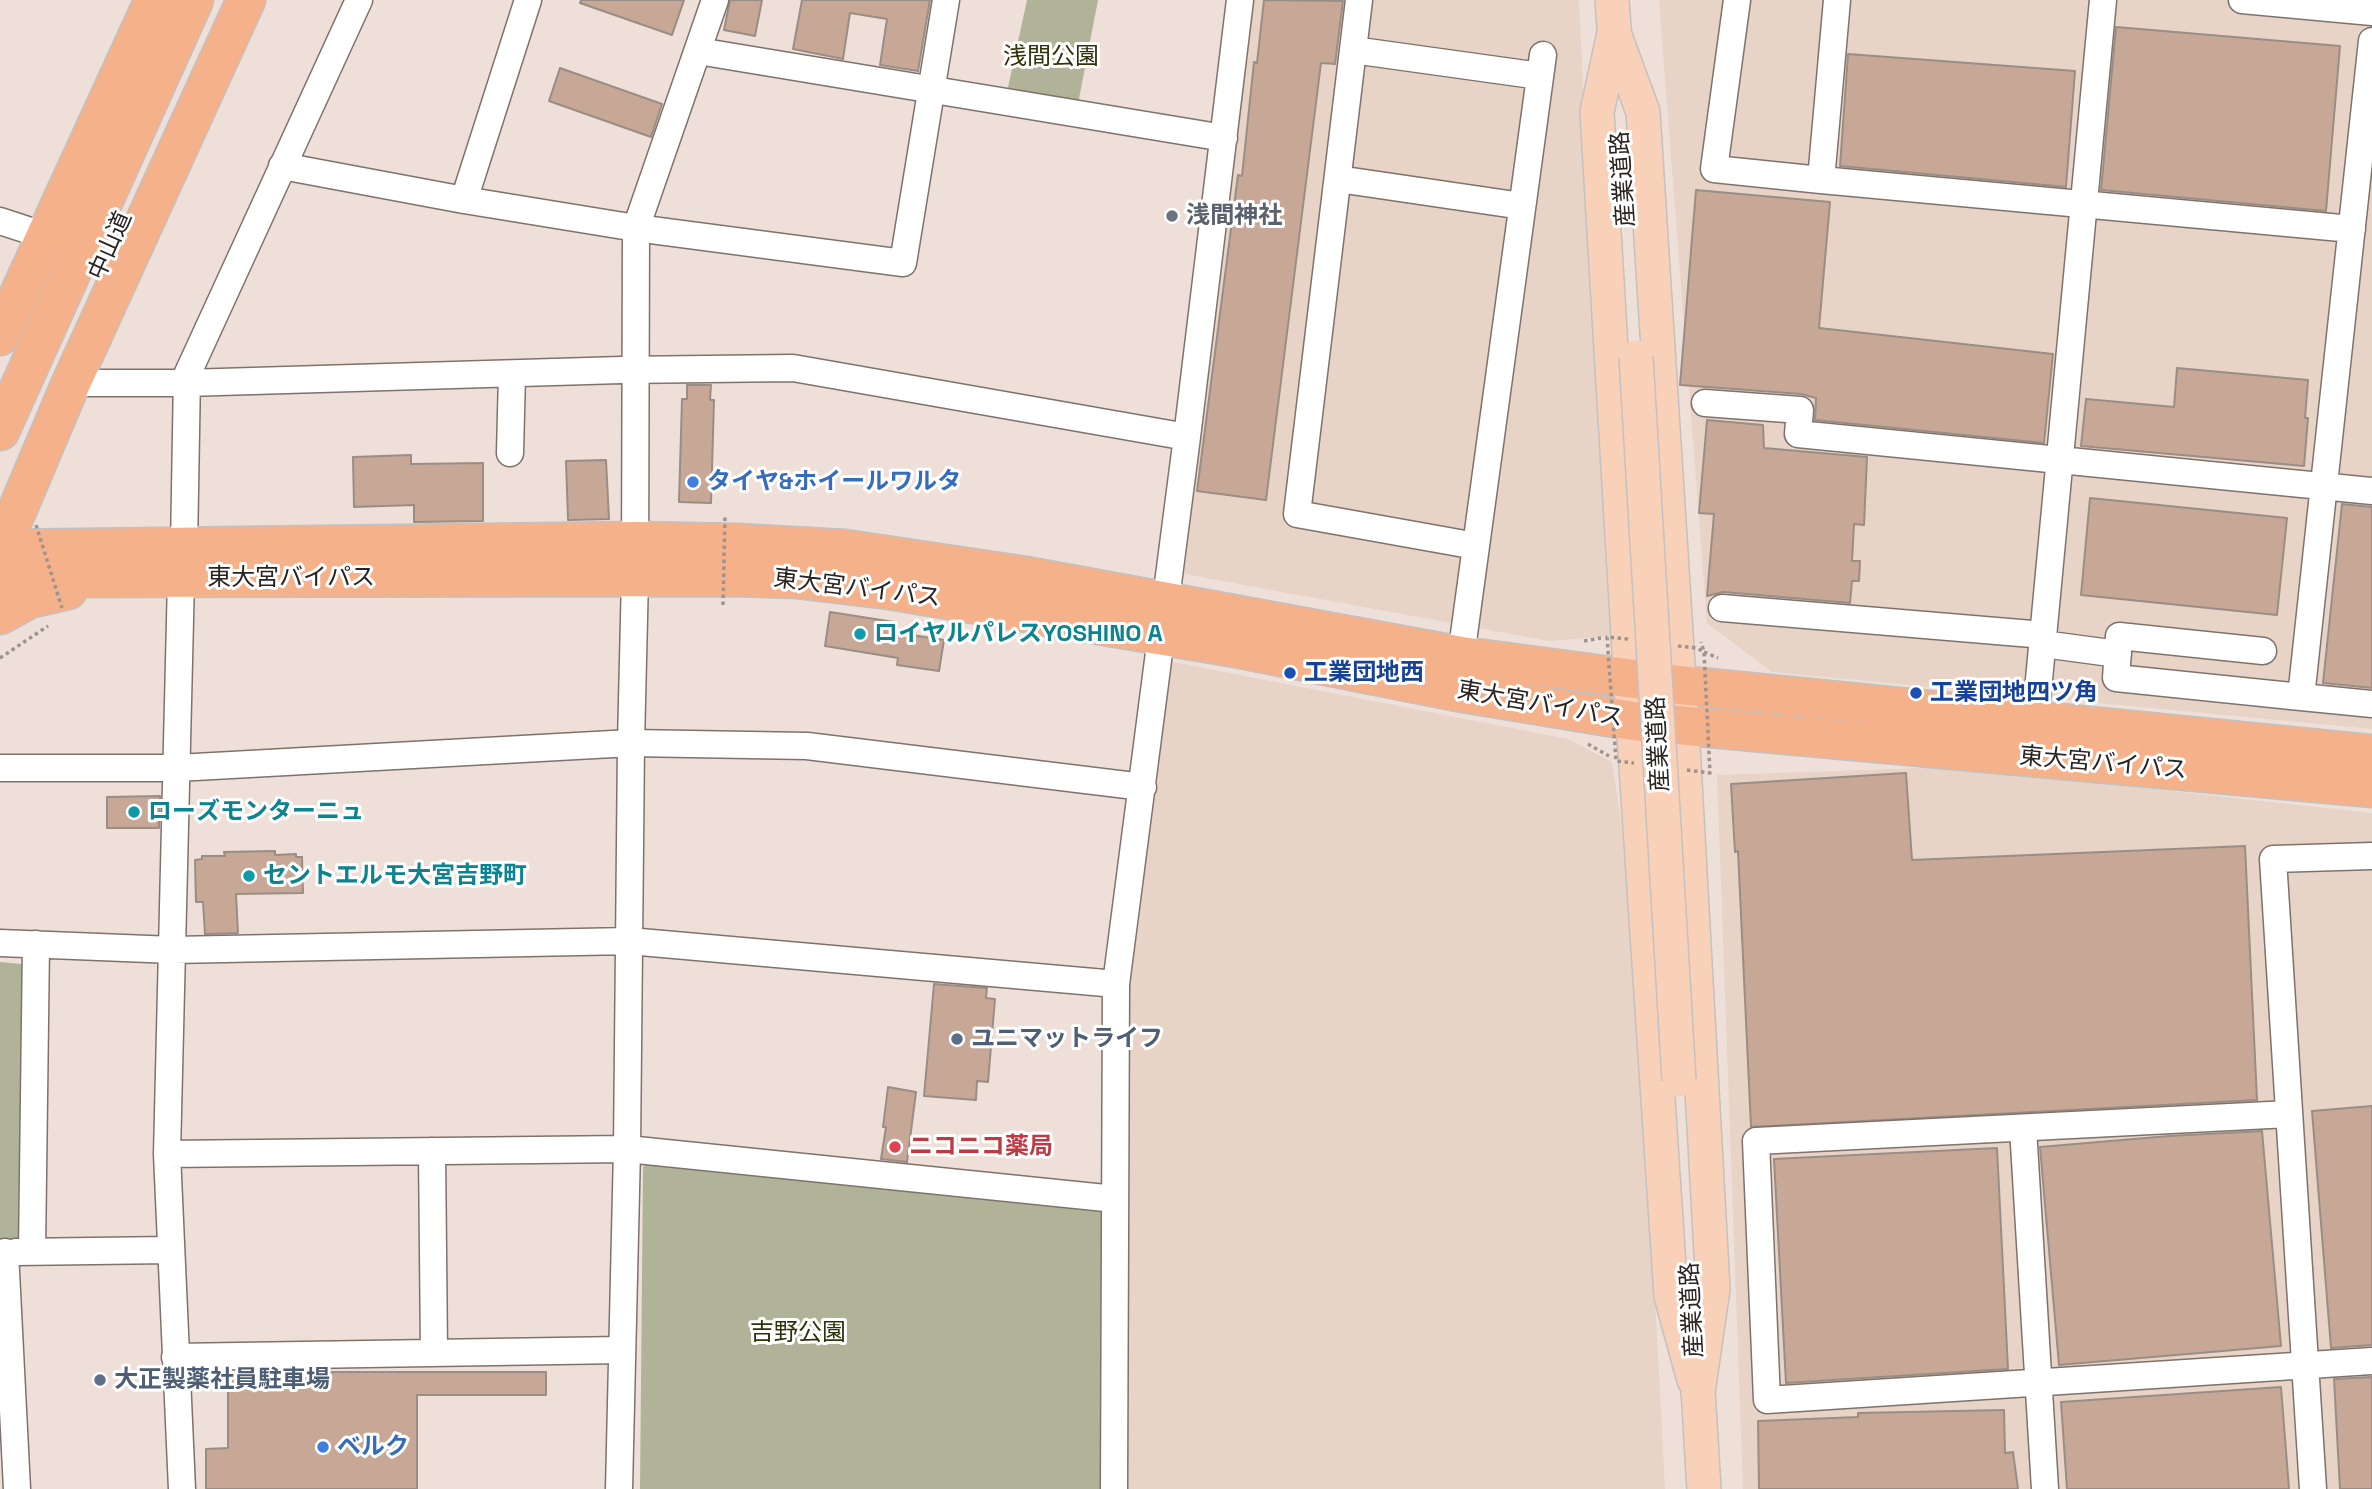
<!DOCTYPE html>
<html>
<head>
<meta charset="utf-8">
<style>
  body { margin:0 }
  canvas { display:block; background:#eee0d8 }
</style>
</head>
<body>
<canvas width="2372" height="1489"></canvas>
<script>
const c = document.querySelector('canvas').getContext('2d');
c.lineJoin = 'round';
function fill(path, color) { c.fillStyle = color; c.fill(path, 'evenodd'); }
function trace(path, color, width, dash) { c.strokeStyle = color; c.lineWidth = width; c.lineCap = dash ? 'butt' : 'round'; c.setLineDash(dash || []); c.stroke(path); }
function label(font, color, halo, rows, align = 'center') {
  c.font = font + ' "Space Grotesk","Noto Sans JP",sans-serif'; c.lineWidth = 6; c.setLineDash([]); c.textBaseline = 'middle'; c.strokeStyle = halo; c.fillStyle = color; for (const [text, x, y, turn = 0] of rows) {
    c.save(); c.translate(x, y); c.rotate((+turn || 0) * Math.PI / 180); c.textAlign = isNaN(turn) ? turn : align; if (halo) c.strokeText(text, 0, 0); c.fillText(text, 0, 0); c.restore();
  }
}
fill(new Path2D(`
  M1252,0H1579L1610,636L1549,641L1184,574Z
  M1659,0H2372V729L1772,672L1707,623Z
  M1168,661L1568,739L1612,762L1635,914L1665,1489H1121L1127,985Z
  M1953,767L2372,813V1489H1743L1717,775Z`), '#e8d3c7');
fill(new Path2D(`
  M1027,0H1098L1078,104L1007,92Z
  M0,962L22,964L29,971L27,1235L19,1243H0Z
  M650,1161L1097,1204L1104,1211L1102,1489H640L643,1167Z`), '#b1b398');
const building = new Path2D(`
  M581,0H684L672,35L580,3Z
  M730,0H762L755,36L724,30Z
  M802,0H930L918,71L880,65L887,19L850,13L843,59L793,49Z
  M1264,0L1343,1L1335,64L1321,63L1266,500L1197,491L1238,175L1242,176L1254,62L1257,63Z
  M2116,27L2340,46L2326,211L2101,190Z
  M1848,54L2075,71L2066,187L1840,166Z
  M560,68L662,104L651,137L549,101Z
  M1696,190L1830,202L1819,328L2053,354L2044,443L1815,420L1816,398L1801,394L1680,385Z
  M2177,368L2308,380L2305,418H2308L2304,466L2081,446L2086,399L2174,407Z
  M687,385H711L710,400H714L711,503L679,502L682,399H687Z
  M1707,420L1763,425L1764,448L1867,457L1864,525L1854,524L1852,561H1860L1859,581H1852L1850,603L1723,592L1707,596L1714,514L1699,513Z
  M411,455V464L483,463V521L414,522V505L354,507L353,457Z
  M606,460L609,519L568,520L566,461Z
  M2090,498L2287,518L2277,615L2081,595Z
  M2342,504L2372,507V688L2323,683Z
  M830,612L894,622L893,632L944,640L939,671L897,665L898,658L825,646Z
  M1906,773L1912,860L2245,846L2257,1100L1751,1127L1738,851L1735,852L1731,784Z
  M160,796L159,828H107V797Z
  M275,851V855L296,854V857H302L303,893L236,894L238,933L205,934L203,902H196L195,860L202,859V856H225L224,852Z
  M934,984L987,988L986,998L995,999L988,1082L977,1081L976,1100L924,1096Z
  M888,1087L916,1092L907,1162L881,1159L886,1127H883Z
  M2372,1106V1345L2331,1348L2312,1111Z
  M2262,1131L2281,1346L2059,1365L2040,1147L2169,1136Z
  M1997,1148L2008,1369L1786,1383L1774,1159Z
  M228,1372H546V1395H417V1489H206V1449L228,1448Z
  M2372,1377V1489H2340L2334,1379Z
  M2281,1387L2289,1489H2067L2061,1402Z
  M2004,1410L2005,1453L2013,1452L2018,1489H1759L1758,1421L1858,1417V1413Z`);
fill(building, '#c7a897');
trace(building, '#9a8d85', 2);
const minor = new Path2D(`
  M1359,0L1297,514L1476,546
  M1737,0L1714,169L1821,180
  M1837,0L1821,180L2352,229
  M2242,0L2372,12
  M2372,41L2301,697L2372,704
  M1353,50L1540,76
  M698,51L1224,138
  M282,166L464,200L636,228L903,263L946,0
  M1338,179L1522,206
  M464,200L528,0
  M0,221L46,236
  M71,383H186L621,370L793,368L1187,437
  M1705,403L1800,410L1798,434L2372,491
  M510,453L512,374
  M184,548L187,375L359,0
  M181,579L167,1154L182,1489
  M1722,608L2044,635
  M2043,644L2118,654
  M2263,651L2119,636L2116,678L2301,697
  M1461,656L1543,55
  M2035,722L2103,0
  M0,768H177L631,743L807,746L1143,787
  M0,943L173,950L629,941L1116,984
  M2289,1114L1756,1141L1767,1400L2372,1361
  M2023,1128L2045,1489
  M432,1151L434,1353
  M167,1154L627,1149L1115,1199
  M5,1252L17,1489
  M16,1252L170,1250
  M32,1252L36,944
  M175,1357L622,1350
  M619,1489L627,1149L631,743L635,577L636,228L715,0
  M1114,1489L1116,984L1187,437L1240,0
  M2313,1489L2273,859L2372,856`);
const major = new Path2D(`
  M1612,0L1616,53
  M1614,33L1643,112L1682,727L1713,1289L1698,1392
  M1614,33L1597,112L1633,721L1671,1296L1694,1380
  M1697,1373L1704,1489`);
const highway = new Path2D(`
  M0,336L154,0
  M0,431L194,0
  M0,549L636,541L737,543L845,549L1026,576L1461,656L1679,685L2372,754
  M0,551L71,383L246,0
  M0,578L736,577L796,579L889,590L1230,647L1457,692L1633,721L2372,788
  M0,615L29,599L68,590`);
trace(minor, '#7f726b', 29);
trace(major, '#c3c1c1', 36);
trace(highway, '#c3c1c1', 41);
trace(new Path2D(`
  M1584,641L1601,638
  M1704,652L1718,658
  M0,658L48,626
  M1588,744L1609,756`), '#9e938e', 3.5, [3.5, 3.5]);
trace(minor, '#fff', 26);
trace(major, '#f9d0b8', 33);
trace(highway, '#f5b189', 38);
const majorBridge = new Path2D(`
  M1636,357L1679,1080`);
trace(majorBridge, '#c3c1c1', 36, []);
trace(new Path2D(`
  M36,525L62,608
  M723,605L725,516
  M1628,639L1607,637L1616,761L1634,763
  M1678,646L1697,648L1704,652
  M1687,770L1710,773L1704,652L1701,642`), '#9e938e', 3.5, [3.5, 3.5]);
trace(majorBridge, '#f9d0b8', 33);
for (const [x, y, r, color] of [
  [1172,216,7,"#6b7280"],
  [693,482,7,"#3f7fe0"],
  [860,634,7,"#0f9aa8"],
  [1290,673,7,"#1a4fb4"],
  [1916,693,7,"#1a4fb4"],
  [134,812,7,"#0f9aa8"],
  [249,876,7,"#0f9aa8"],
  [957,1039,7,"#5c6f8a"],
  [895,1147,7,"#e0444e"],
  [100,1380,7,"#5c6f8a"],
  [323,1447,7,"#3f7fe0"]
]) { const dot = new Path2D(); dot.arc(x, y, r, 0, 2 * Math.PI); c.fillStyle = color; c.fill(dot); trace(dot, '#fff', 2.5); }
label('24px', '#303209', '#fff', [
  ["浅間公園",1051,57],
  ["吉野公園",798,1333]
]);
label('24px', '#292321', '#fff', [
  ["産業道路",1624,179,-94],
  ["中山道",111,246,-66],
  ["東大宮バイパス",291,578],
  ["東大宮バイパス",857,589,7],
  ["東大宮バイパス",1540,705,10],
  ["産業道路",1659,744,-93],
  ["東大宮バイパス",2103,764,5],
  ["産業道路",1693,1310,-93]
]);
label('bold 24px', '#5b616d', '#fff', [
  ["浅間神社",1186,216]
], 'left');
label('bold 24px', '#366cbe', '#fff', [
  ["タイヤ&ホイールワルタ",707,482],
  ["ベルク",337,1447]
], 'left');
label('bold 24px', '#0d838f', '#fff', [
  ["ロイヤルパレスYOSHINO A",874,634],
  ["ローズモンターニュ",148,812],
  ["セントエルモ大宮吉野町",263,876]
], 'left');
label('bold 24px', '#164399', '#fff', [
  ["工業団地西",1304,673],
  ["工業団地四ツ角",1930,693]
], 'left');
label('bold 24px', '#4e5e75', '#fff', [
  ["ユニマットライフ",971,1039],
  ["大正製薬社員駐車場",114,1380]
], 'left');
label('bold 24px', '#be3a42', '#fff', [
  ["ニコニコ薬局",909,1147]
], 'left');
</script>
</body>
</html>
